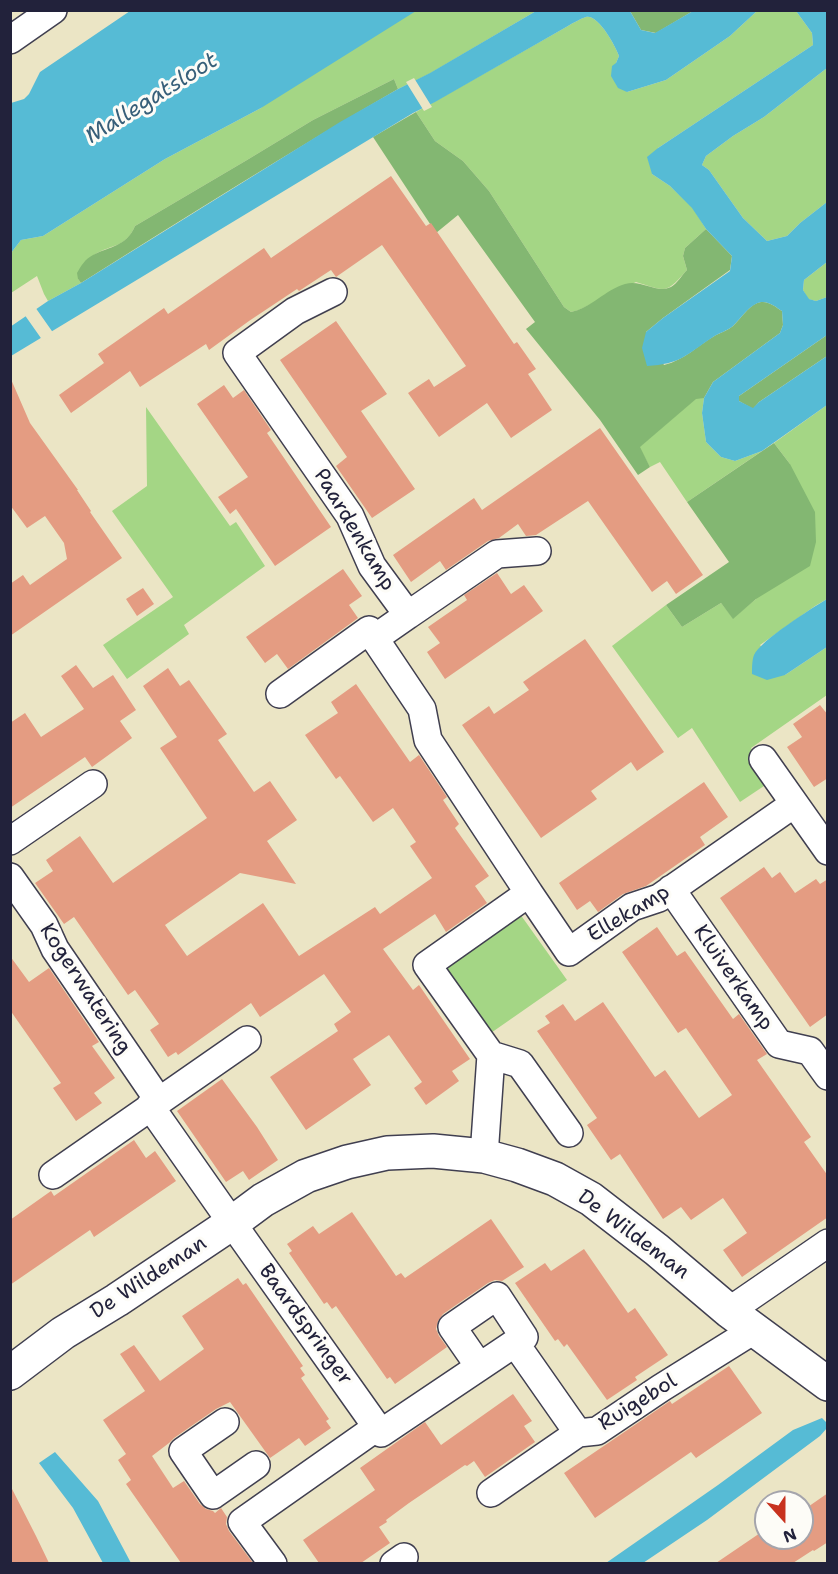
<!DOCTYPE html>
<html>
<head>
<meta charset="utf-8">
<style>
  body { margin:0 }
  #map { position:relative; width:838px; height:1574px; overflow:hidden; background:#ebe5c5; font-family:"Shantell Sans",sans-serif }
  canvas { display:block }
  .frame { position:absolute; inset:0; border:12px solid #22223b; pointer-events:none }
  .north { position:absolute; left:754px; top:1490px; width:60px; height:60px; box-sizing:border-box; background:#fdfcf7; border:2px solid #a5a5ac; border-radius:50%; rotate:159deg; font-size:16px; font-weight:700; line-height:24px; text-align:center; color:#22223b }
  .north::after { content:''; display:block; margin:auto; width:21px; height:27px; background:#c8321e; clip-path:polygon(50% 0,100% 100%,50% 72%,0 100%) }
</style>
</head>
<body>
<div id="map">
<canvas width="838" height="1574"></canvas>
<div class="frame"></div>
<div class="north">N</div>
</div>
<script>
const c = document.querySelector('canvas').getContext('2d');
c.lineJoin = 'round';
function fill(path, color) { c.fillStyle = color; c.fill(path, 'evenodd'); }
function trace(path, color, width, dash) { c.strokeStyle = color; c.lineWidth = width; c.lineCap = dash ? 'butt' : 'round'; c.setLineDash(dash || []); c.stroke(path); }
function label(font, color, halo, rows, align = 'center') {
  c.font = font + ' "Shantell Sans",sans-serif'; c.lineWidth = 6; c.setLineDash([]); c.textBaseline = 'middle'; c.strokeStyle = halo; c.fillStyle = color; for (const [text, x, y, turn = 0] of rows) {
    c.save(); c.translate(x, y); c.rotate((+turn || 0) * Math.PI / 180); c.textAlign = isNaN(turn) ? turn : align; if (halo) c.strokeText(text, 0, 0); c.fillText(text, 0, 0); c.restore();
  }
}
fill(new Path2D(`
  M350,11H536L429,74L398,89L394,79L313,120L247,160L135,226C126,248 111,244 94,255C87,259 82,272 78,279L81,283L48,301L44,294L37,276L11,293V253L21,240L43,236L165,159L261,108Z
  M757,11H796L812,33L813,45L658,148L652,174L670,186L693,208L706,229L685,248L683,256L687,270C665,295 666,291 636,282L579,310L571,312L564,307L489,191L463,161L435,141L416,112L568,26C573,23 580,19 586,17C598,14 615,45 619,56L616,63L627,92L666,80L730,36Z
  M827,68V202L800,223L787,236L767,241L743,218L709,170L702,165L706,156L733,136L764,117Z
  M827,262V297L816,301L808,299L803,290L804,280Z
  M696,398H704L702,413L706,442L721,457L735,461L762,451L687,502L660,462L650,467L639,447Z
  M827,405V599L815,606L760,645L785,675L827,647V695L751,748L773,780L740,802L692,728L678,738L612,646L666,605L682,627L721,603L733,618L756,599L790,464L774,443Z
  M146,407L230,526L236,522L265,566L184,625L189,634L127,679L103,645L173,597L112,511L147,486Z
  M520,914L567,980L488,1035L442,968Z`), '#a4d685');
fill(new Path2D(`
  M630,11H693L656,33L641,30Z
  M394,79L398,89C291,151 186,217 81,283L78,279L77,273C81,266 85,259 93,255C110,246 126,247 135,226L247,160L313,120Z
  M416,112L435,141L463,161L489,191L564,307L571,312C591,308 605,290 625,284C642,279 656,294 671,287C677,284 682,275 687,270L683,256L685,248L706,229L732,256L730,270L663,318L646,332L664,365C685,360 698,345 716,335C722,332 728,330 733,326C741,319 749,304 761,302C769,301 776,307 782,311L783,325L780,333L713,382L704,398L696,399L640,447L650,467L638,475L600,420L526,329L535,322L458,215L436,233L373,137Z
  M827,335V356L759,402L753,409L739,401V396Z
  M774,443L790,464L815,512L816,542L810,566L756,599L733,619L721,603L682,627L666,605L729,562L687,502Z`), '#83b772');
fill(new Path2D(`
  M130,11L131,10L416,11L261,108L165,159L43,236L21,240L11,253V103L24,99L29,94L40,72Z
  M536,11H630L641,30L655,33L693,11H757L730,36L666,80L627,92L618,88L611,76L612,66L616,63L619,56C615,45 598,14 586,17C580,19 573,23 568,26L435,102L413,113L11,356L10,327L48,301L81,283L340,122L398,89L430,73Z
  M796,11H827V68L764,117L733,136L706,156L702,165L709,170L743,218L767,241L787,236L800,223L827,202V262L804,280L803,290L809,299L816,301L827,297V335L739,396V401L753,408L759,402L827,356V405L762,451L735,461L721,457L706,442L702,413L704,398L713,382L780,333L783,325L782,311C776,307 769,301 761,302C750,304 741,318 733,326C727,331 719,333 713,337C686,355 681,364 647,366L642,348L646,332L663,318L730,271L732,256L706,229L692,208L670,186L652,174L647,157L658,148L813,45L812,33Z
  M827,599V647L785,675L767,680L752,674C752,668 752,660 754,655C760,641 812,608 827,599Z
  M822,1418L827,1423V1428L820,1436L707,1520L643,1563H606L718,1485L793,1430Z
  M55,1452L98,1501L131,1563H103L73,1508L39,1463Z`), '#56bbd5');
fill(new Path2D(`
  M414,78L432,107L424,111L406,82Z
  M35,307L54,334L43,341L24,314Z`), '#ebe5c5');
fill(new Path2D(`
  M391,176L426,226L431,223L514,344L517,342L536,369L528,374L552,410L511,438L487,403L439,437L408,393L429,379L434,387L466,366L382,245L336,277L331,270L299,291L297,289L249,321L209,350L206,344L140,387L130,371L71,413L59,395L104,363L98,354L164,308L168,314L264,248L271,258Z
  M336,321L387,394L361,411L415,489L372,518L336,466L347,457L280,360Z
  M10,377L30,423L78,490H77L91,511L90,512L122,558L10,636V584L23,575L30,585L67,559L64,543L45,516L27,528L10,505Z
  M224,385L233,398L244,390L271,430L267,433L331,527L275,566L236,509L230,514L218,497L248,477L197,404Z
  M600,428L703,575L676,594L667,581L652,592L588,501L536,535L526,536L518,524L499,538L488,541L446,570L440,561L411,582L393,555L474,498L482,510Z
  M343,569L362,596L349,605L358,618L288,669L277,654L265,663L246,637Z
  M497,573L511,594L524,585L543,611L445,679L427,652L440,643L428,627L467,600L464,595Z
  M143,588L154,604L137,616L126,599Z
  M585,639L664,752L637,771L631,762L591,791L597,799L541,838L462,725L489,706L494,714L529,690L523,682Z
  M76,665L93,688L113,675L136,710L120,721L132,738L92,767L85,757L10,808V723L25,713L41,737L84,709L61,676Z
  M168,668L180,686L189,680L227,734L218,740L254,792L270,781L297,820L267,841L296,884L240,873L165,925L187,956L263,903L299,956L375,907L380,914L432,878L410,846L416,842L393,808L373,822L340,776L336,779L305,735L338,713L331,702L356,684L410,762L419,755L447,797L443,800L459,824L455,828L489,876L475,886L487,903L446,932L435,914L383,949L413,990L419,985L470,1059L452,1071L459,1081L426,1105L414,1088L422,1082L389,1035L353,1059L371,1085L306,1130L270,1077L338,1031L334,1024L351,1012L324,974L260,1017L251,1003L178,1055L176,1052L168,1057L150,1030L159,1024L135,990L128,995L74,917L64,924L35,883L53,871L46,860L80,836L113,883L207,818L160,748L177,737L143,686Z
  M820,705L828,715V778L814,787L787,747L802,737L793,724Z
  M704,782L728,817L700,837L705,845L646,886L623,894L598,912L590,901L577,910L559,883Z
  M764,867L772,878L780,872L795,893L816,879L820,884L828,879V1014L810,1027L720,898Z
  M657,927L677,956L685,951L733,1019L739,1014L767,1054L757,1060L811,1137L804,1142L828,1176V1217L742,1277L723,1250L747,1233L723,1198L691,1220L681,1207L663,1219L620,1154L611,1160L587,1125L597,1118L537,1031L550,1023L545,1016L563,1004L575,1021L603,1002L655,1077L665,1070L699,1118L732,1095L686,1028L678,1033L622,952Z
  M10,956L29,982L49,968L99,1042L92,1046L115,1078L94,1093L102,1103L76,1121L53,1088L61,1083L10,1010Z
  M222,1079L257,1127L278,1160L249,1180L243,1171L226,1182L177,1111Z
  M134,1140L146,1158L155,1151L176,1181L94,1237L90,1230L10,1285V1220L51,1191L54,1196Z
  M352,1212L396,1276L401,1273L405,1278L491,1219L524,1267L502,1281L495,1280L488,1283L443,1314L438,1321L436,1329L439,1336L447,1347L395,1384L390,1377L387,1379L336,1306L332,1309L327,1302L324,1304L289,1253L292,1251L287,1244L313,1226L319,1234Z
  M584,1249L628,1313L635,1308L668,1355L635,1377L637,1380L607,1400L567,1344L564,1347L558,1339L555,1341L515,1283L545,1263L551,1271Z
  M238,1278L243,1285L246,1283L303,1366L300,1368L305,1375L301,1378L329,1419L326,1421L331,1428L305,1446L299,1438L270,1458L230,1402L216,1409L174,1438L169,1443L152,1456L173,1488L184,1481L200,1504L206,1509L213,1511L215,1513L221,1508L227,1517L226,1524L229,1531L253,1563H181L126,1484L131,1480L118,1460L126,1454L103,1420L145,1391L120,1354L134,1345L160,1381L204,1349L182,1316Z
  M729,1366L762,1413L696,1458L691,1452L595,1518L564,1473L670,1401L672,1404Z
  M513,1394L532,1421L524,1426L535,1442L485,1477L474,1461L467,1466L465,1465L409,1503L386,1520L387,1522L379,1527L390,1543L361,1563H319L303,1540L375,1490L360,1468L425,1422L441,1445Z
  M10,1485L36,1536L49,1563H10Z
  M828,1493V1542L814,1551L813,1550L793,1563H716L766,1529V1538H802V1511Z`), '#e49c82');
const minor = new Path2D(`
  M10,40L53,10
  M333,292L295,311L237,353L350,516L372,566L408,615L375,638
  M408,615L497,554L537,551
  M280,694L369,630L422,709L428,740L529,893
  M763,759L828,851
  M10,841L93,784
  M10,877L44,925L55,949L159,1101
  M671,889L779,1044L810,1051L828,1076
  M150,1106L232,1223L381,1433L515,1343L578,1433
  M569,1133L520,1064L491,1055L427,965L529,893L569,952L632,907L659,898L794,804
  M484,1156L491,1055
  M53,1175L247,1040
  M729,1311L828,1243
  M479,1366L452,1327L497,1296L524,1337L515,1343
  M225,1422L183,1451L213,1495L256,1465
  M491,1493L578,1433L597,1431L661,1388L754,1330
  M273,1564L242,1522L377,1427
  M394,1564L404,1557`);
const tertiary = new Path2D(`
  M10,1373L63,1333L117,1300L232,1223L263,1200L306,1176L347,1162L387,1153L433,1151L484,1156L517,1165L555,1179L591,1199L657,1250L729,1311L828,1384`);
trace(minor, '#403f50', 30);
trace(tertiary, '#403f50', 36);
trace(minor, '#fff', 27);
trace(tertiary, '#fff', 33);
label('21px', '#22223b', '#fdfcf7', [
  ["Paardenkamp",354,530,59],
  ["Ellekamp",629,914,-31],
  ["Kluiverkamp",733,978,55],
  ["Kogerwatering",85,989,57],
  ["De Wildeman",633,1235,37],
  ["De Wildeman",149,1278,-33],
  ["Baardspringer",305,1325,54],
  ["Ruigebol",638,1403,-32]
]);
label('italic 22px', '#375f79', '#fdfcf7', [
  ["Mallegatsloot",152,99,-32]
]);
</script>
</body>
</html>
